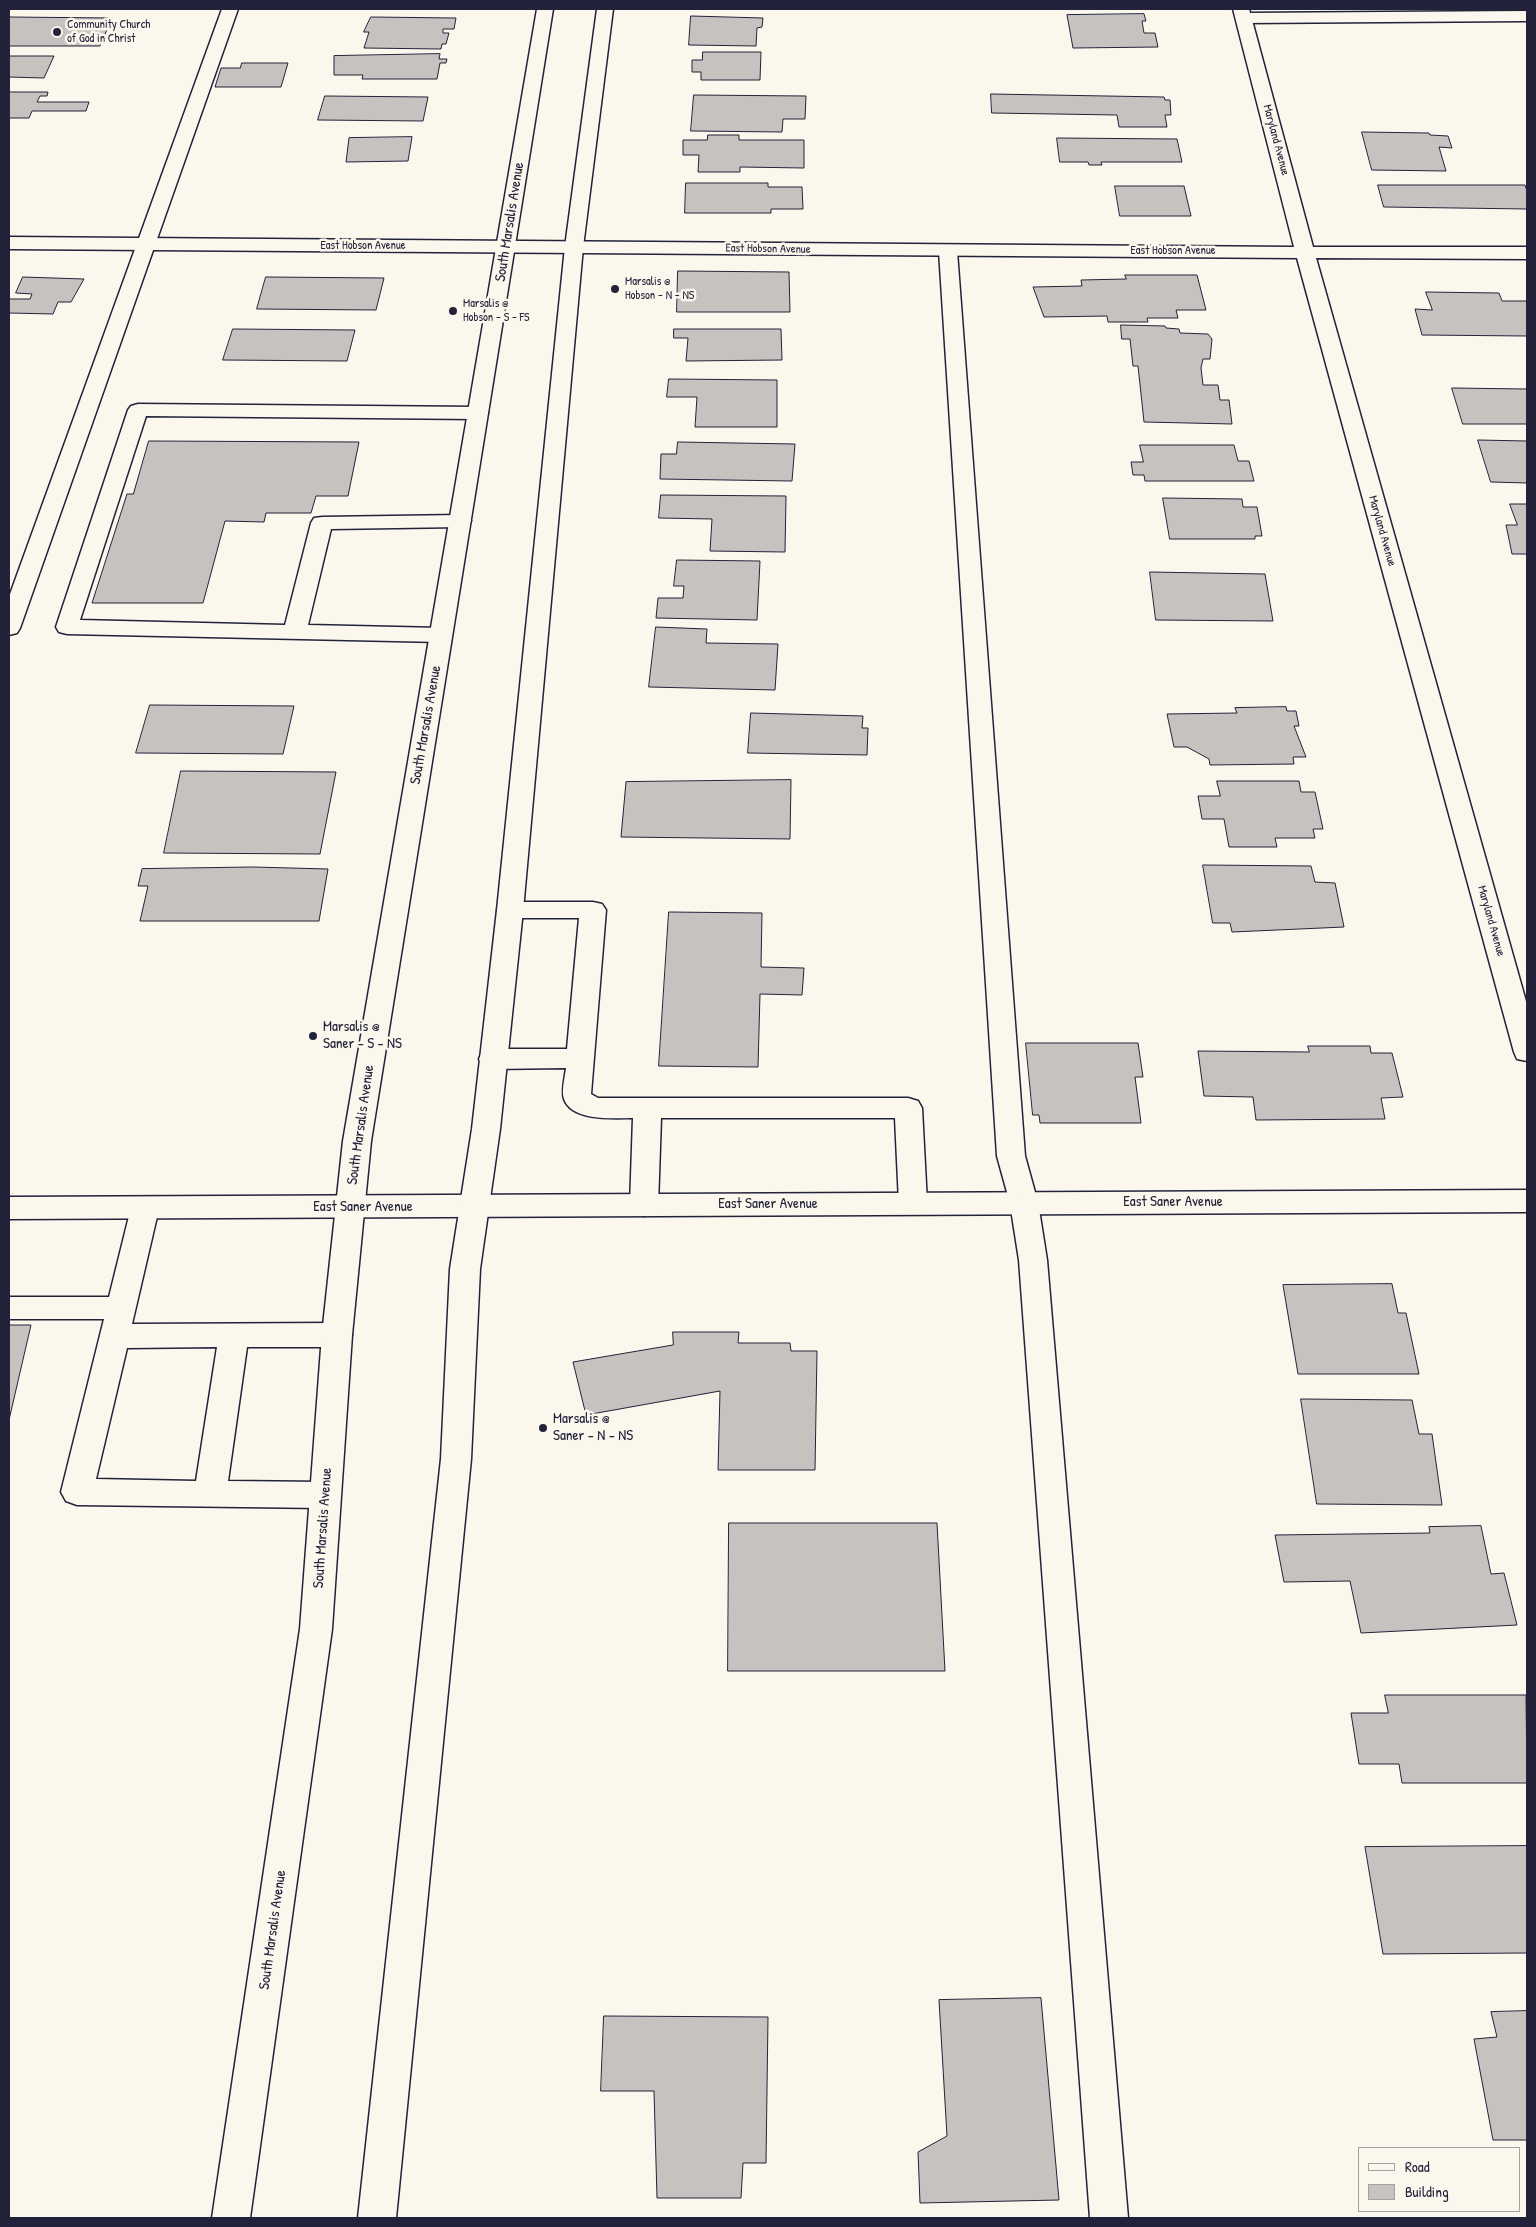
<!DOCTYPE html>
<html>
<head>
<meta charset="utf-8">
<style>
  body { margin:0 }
  #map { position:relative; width:1536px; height:2227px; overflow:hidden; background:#fbf7ec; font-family:"Patrick Hand",sans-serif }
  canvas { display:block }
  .frame { position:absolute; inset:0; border:10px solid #22223b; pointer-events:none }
  .legend { position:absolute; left:1358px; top:2147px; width:162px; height:65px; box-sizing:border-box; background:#fbf7ec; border:1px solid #a4a2a5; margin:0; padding:6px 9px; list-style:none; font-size:15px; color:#22223b }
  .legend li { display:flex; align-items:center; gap:10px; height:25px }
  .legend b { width:25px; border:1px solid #a4a2a5 }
</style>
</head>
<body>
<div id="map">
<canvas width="1536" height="2227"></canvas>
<div class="frame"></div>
<ul class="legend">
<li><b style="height:6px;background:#fbf7ec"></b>Road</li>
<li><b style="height:14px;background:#c6c2c0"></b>Building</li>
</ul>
</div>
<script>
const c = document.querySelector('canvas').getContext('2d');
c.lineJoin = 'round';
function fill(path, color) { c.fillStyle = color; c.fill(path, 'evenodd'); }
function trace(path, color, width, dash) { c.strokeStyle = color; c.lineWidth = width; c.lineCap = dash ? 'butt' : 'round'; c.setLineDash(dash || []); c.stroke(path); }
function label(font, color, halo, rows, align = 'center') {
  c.font = font + ' "Patrick Hand",sans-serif'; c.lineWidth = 5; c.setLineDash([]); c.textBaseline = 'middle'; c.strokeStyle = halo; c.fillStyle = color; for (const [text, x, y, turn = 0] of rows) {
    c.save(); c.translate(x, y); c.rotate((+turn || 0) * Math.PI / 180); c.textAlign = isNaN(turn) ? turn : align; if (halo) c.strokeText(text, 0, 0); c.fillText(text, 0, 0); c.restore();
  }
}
const building = new Path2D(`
  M1144,14L1146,21H1142L1144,33H1155L1158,47L1073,48L1067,15Z
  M691,16L763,18L762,27L757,28L756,46L689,45Z
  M9,17L112,18L100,46H9Z
  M371,17L456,18L454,29H443V33H449L446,44H442L441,49L364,48L369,32H364Z
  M703,52H761L760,80H701V72H692V60H702Z
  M440,54L439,59H447L446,63H440L437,79H362L363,75H334V56Z
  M9,56H54L44,78L9,77Z
  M242,63H288L281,87H215L221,68H240Z
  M9,92H48L47,96H40L37,102H89L86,111H32L29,118H9Z
  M991,94L1164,97L1165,100H1170L1171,115H1165L1167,127H1119L1117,115L992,113Z
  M694,95L806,96L805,119H783L782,132L691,131Z
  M325,96L428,97L423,121L318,120Z
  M1362,132L1429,133L1430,135L1448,136L1452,148L1439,147L1446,171L1372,170Z
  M708,135H739V140H804V168L740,167V172H698L699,155H683V140H707Z
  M412,137L408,161L346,162L349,138Z
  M1057,138L1177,139L1182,162H1101L1102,165H1089L1088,162H1060Z
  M686,183H768V187H802L803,209H771V213H685Z
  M1378,185H1525L1527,191V209L1384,207Z
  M1115,186H1184L1191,216H1120Z
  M678,271L789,272L790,312H677Z
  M1125,275H1197L1206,310H1176L1178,318H1147L1148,322H1108L1107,316L1044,317L1033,287L1082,286L1081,280L1126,279Z
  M23,277L84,279L71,302H58L53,314L9,313V299H30L32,294L16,293Z
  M266,277L384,278L376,310L257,309Z
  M1426,292L1499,293L1502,301H1527V336L1422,335L1415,309L1432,310Z
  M1121,325L1165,326L1166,328L1179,329L1180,333L1208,334L1212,339L1210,359H1203L1201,368L1203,385H1218L1220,400H1229L1232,424L1144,422L1138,366H1133L1130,339H1122Z
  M233,329L355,330L347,361L223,360Z
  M674,329H781L782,360L686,361L688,338H674Z
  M669,379L777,380V427H695L697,397H667Z
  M1452,388L1527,389V424H1463Z
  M1478,440L1527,441V483L1491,482Z
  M149,441L359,442L348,496H316L311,513H266L264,522L225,521L203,603H92L127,494H133Z
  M678,442L795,444L792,481L660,479L661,454H676Z
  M1140,445H1234L1238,461H1249L1254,481H1145L1144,475H1133L1131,462H1143Z
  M661,495L786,496L785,552L710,551L712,519L659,518Z
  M1163,498L1242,499L1243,507H1257L1262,536H1255V539H1170Z
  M1510,504H1527V554H1512L1506,525H1517Z
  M677,560L760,561L757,620L656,618L658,598H683L684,586H674Z
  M1150,572L1265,574L1273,621L1156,620Z
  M656,627L707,629L706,643L778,644L775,690L649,687Z
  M150,705L294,706L283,754L136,753Z
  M1286,707L1287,711H1296L1299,726H1294L1306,757H1293L1294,764L1210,765L1209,759L1187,747H1174L1167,714L1237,713L1235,708Z
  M751,713L863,716L862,728H868L867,755L748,753Z
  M181,771L336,772L320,854L164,853Z
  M791,780L790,839L621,837L626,782Z
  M1217,781H1299L1301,792H1315L1323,829H1313L1315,838H1275L1277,847H1229L1224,819H1202L1198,796H1220Z
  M1203,865L1311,866L1315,882L1335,883L1344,927L1232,932L1230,923H1213Z
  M253,867L328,869L319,921H140L148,886H138L142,869Z
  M669,912L762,913L761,967L804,968L802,995L760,994L758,1067L659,1066Z
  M1026,1043H1138L1143,1077H1135L1141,1123H1040L1039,1115H1033Z
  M1308,1046H1370L1371,1053H1392L1403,1097L1381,1098L1385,1119L1256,1120L1253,1097L1204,1096L1198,1051L1309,1052Z
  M1392,1284L1398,1313H1406L1419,1374H1298L1283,1285Z
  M9,1325H31L9,1420Z
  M673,1332H739L738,1343H790L791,1351H817L815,1470H718L720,1391L586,1415L573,1362L673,1345Z
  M1301,1399L1412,1400L1419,1434H1432L1442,1505L1317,1504Z
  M729,1523H937L945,1671H728Z
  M1481,1526L1491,1574L1504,1573L1517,1625L1361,1633L1350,1581L1284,1582L1275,1535L1430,1533L1429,1527Z
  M1385,1695H1526L1527,1783H1402L1399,1764H1359L1351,1713H1388Z
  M1527,1846V1953L1383,1954L1365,1847Z
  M1041,1998L1059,2200L920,2203L918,2152L947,2136L939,2000Z
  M1527,2011V2140H1493L1474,2039L1497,2037L1491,2012Z
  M604,2016L768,2017L766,2163H743L741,2198H657L654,2091H601Z`);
fill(building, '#c6c2c0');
trace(building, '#22223b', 1);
const service = new Path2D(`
  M222,9H238L20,628L17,633L9,635V597Z
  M1527,11V21L1244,23L1238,22L1236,18L1238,14L1244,13Z
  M948,245L955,247L957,251L1025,1156L1038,1203L1047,1260L1128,2218H1090L1019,1260L1010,1203L997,1156L939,251L941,247Z
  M138,404L478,407L485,409L488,413L485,417L478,419L146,416L80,620L285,625L311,523L314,518L322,517L460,515L468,516L471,521L468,526L460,527L331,529L308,625L441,628L449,630L452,635L449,640L441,642L67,634L59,632L56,627L128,410L131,406Z
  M510,902H593L602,904L606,910L591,1094L598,1098H908L918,1101L922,1108L927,1203L923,1210L913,1214L903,1210L899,1203L895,1118H661L658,1205L654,1212L644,1216L634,1212L630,1205L633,1118C615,1118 572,1122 564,1099C561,1091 565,1077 566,1068L492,1069L482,1066L479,1059L482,1052L492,1049H567L579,918H510L501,916L497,910L501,904Z
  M145,1197L155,1201L159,1208L132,1324L337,1323L348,1327L352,1335L348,1343L337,1347H247L228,1481L324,1482L335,1486L340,1495L335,1504L324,1508L77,1505L66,1501L61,1492L104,1319H9V1297H109L131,1208L135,1201ZM217,1347L196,1481L96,1479L127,1348Z`);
const minor = new Path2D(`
  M1233,9H1249L1313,247H1527V259L1316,258L1527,1005V1061L1517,1059L1514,1052L1297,258L9,249V237L1294,247Z`);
const tertiary = new Path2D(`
  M1527,1190V1212L9,1219V1197Z`);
const secondary = new Path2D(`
  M537,9H553L371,1141L352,1335L332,1629L250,2218H212L300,1629L322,1335L343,1141Z
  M597,9H613L583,247L523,910L500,1129L480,1269L471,1459L396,2218H358L441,1459L450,1269L472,1129L497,910L565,247Z`);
trace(service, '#22223b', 3);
trace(minor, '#22223b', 3);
trace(tertiary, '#22223b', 3);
trace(secondary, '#22223b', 3);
fill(service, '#fbf7ec');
fill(minor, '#fbf7ec');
fill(tertiary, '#fbf7ec');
fill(secondary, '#fbf7ec');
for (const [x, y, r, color] of [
  [57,32,5,"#22223b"],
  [615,289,5,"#22223b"],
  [453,311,5,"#22223b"],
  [313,1036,5,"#22223b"],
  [543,1428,5,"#22223b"]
]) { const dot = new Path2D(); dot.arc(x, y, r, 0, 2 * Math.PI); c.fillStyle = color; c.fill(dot); trace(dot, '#fbf7ec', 2); }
label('12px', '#22223b', '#fbf7ec', [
  ["Community Church",67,25],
  ["of God in Christ",67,39],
  ["Marsalis @",625,282],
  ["Hobson - N - NS",625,296],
  ["Marsalis @",463,304],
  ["Hobson - S - FS",463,318]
], 'left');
label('12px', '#22223b', '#fbf7ec', [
  ["Maryland Avenue",1276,140,75],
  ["East Hobson Avenue",363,246],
  ["East Hobson Avenue",768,249,1],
  ["East Hobson Avenue",1173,251],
  ["Maryland Avenue",1382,531,74],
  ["Maryland Avenue",1491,921,74]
]);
label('15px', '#22223b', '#fbf7ec', [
  ["South Marsalis Avenue",510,222,-81],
  ["South Marsalis Avenue",426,725,-80],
  ["South Marsalis Avenue",361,1125,-82],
  ["East Saner Avenue",1173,1202],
  ["East Saner Avenue",768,1204],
  ["East Saner Avenue",363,1207],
  ["South Marsalis Avenue",323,1528,-86],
  ["South Marsalis Avenue",273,1930,-82]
]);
label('15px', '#22223b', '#fbf7ec', [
  ["Marsalis @",323,1027],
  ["Saner - S - NS",323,1044],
  ["Marsalis @",553,1419],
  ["Saner - N - NS",553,1436]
], 'left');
</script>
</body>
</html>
